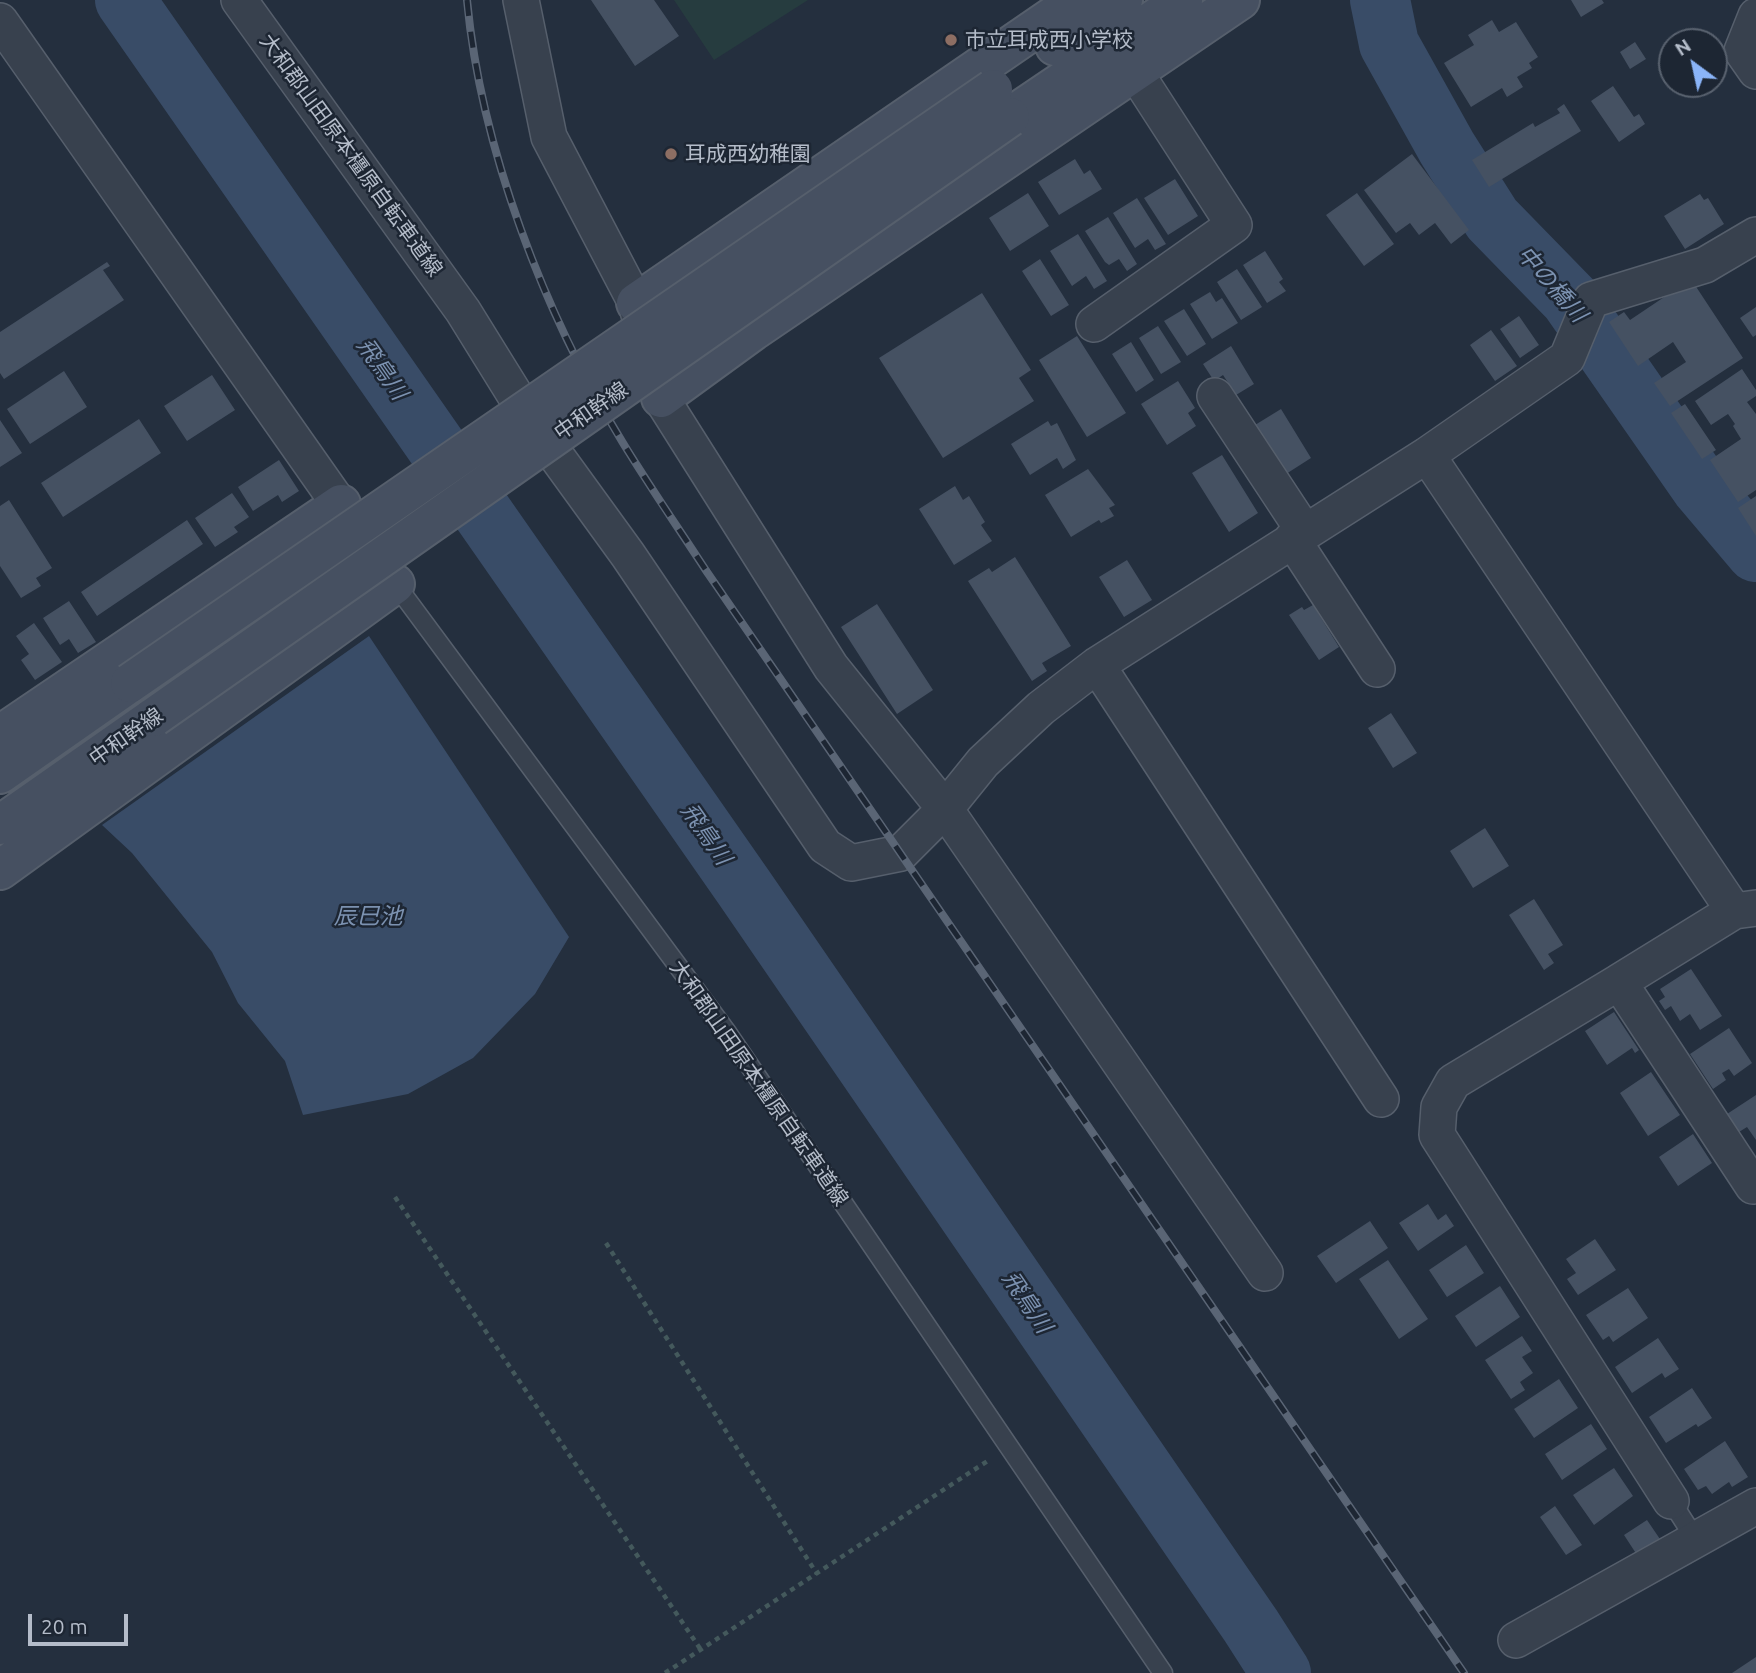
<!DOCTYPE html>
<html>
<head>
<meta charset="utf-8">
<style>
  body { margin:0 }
  #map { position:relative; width:1756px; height:1673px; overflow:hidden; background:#242f3e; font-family:Ubuntu,sans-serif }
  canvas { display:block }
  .north { position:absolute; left:1658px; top:28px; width:70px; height:70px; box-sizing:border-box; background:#1d2633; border:2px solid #59626f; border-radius:50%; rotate:327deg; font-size:19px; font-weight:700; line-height:28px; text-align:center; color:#b4bcc9 }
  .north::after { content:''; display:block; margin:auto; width:24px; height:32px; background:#8ab4f8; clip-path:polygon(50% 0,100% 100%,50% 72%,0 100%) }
  .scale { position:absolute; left:28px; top:1614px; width:100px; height:32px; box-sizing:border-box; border:4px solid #b4bcc9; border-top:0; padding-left:9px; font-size:21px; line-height:24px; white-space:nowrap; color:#b4bcc9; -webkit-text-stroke:5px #1d2633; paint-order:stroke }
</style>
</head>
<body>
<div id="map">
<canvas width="1756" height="1673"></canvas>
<div class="north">N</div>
<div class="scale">20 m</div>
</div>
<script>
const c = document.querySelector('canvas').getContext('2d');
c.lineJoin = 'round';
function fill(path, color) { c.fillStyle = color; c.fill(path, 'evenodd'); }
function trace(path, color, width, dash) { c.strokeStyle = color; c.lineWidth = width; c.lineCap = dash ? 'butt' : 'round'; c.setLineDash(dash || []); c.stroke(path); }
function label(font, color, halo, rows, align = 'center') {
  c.font = font + ' Ubuntu,"Noto Sans JP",sans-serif'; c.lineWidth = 5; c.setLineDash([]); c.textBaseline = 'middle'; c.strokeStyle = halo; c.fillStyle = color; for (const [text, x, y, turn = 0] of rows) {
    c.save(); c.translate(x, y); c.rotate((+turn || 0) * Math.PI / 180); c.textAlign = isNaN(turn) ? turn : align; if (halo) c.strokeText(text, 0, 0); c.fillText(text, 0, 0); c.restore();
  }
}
fill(new Path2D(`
  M674,0H808L714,60Z`), '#263c3f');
fill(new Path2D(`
  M369,636L569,937L535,994L473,1058L408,1094L303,1115L285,1061L238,1003L212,952L132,853L102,825Z`), '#394c67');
trace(new Path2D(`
  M125,0L745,889L1251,1626L1281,1673
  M1380,0L1389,44L1447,148L1492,219L1570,299L1701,487L1756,552`), '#394c67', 60);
fill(new Path2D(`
  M591,0H654L679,36L635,66Z
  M1571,0H1602L1604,3L1581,17Z
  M1492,20L1499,32L1516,22L1538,57L1529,63L1532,68L1517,77L1523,87L1507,97L1502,88L1471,107L1444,63L1474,45L1468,35Z
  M1635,42L1646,59L1630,69L1620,52Z
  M1672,61V84H1682L1673,90L1660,69Z
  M1613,86L1634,117L1639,114L1645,124L1619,142L1591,101Z
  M1564,104L1581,131L1489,187L1472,160L1533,123L1535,127L1560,113L1557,109Z
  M1412,154L1469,230L1451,244L1435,223L1419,235L1410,223L1396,233L1364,190Z
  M1075,159L1084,174L1090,170L1102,189L1059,215L1038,182Z
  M1175,179L1198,216L1168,235L1144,198Z
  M1028,193L1049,226L1010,251L989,218Z
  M1357,193L1394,244L1364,266L1326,215Z
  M1700,194L1704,200L1708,198L1724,224L1685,249L1664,216Z
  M1137,198L1166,244L1155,250L1148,239L1135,248L1113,213Z
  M1108,217L1137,264L1127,271L1119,259L1109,265L1105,262L1085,231Z
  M1078,234L1107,281L1094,289L1086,276L1072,286L1050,251Z
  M1265,251L1283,279L1279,282L1286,291L1267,303L1243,265Z
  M1040,259L1069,305L1051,316L1022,271Z
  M107,262L110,266L103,270L124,300L4,379L0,373V332Z
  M1237,269L1262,307L1241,320L1217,282Z
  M1691,279L1743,358L1670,406L1654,383L1686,362L1673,342L1638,366L1609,322L1624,312L1630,320Z
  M1210,292L1216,302L1222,298L1238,323L1212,339L1190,304Z
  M982,293L1031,370L1019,378L1034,401L943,458L879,358Z
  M1756,307V335L1753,337L1740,318Z
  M1184,309L1206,344L1187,356L1164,321Z
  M1519,316L1539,345L1520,358L1500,329Z
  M1158,326L1181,362L1161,374L1139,338Z
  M1491,330L1517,366L1495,381L1470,345Z
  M1077,336L1126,413L1087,437L1039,360Z
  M1131,342L1154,380L1136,392L1112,354Z
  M1231,346L1254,384L1236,395L1223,375L1214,381L1203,364Z
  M1742,369L1756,390V396L1747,402L1756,414V490L1738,502L1710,460L1741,439L1733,426L1735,424L1728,414L1711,425L1695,401Z
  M64,371L87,407L30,444L7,409Z
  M212,375L235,410L187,441L164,406Z
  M1178,381L1195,408L1188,413L1196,426L1167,445L1141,404Z
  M1685,404L1716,450L1702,459L1671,413Z
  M1281,409L1311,458L1286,474L1255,425Z
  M139,419L161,453L63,517L41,483Z
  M0,420L22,453L0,467Z
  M1048,421L1051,426L1057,423L1076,460L1063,469L1057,458L1030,475L1011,444Z
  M1222,455L1258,513L1229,532L1192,473Z
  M279,460L299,491L282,502L278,495L253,511L238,487Z
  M1088,469L1115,505L1109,508L1114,516L1101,523L1099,520L1071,537L1045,495Z
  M955,486L963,500L969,496L985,522L981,525L992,541L954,565L919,509Z
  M232,493L249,517L234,527L238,532L215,547L195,518Z
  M1756,496V536L1738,508Z
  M9,500L52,568L36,578L41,586L21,598L0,566V506Z
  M187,520L203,544L97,616L81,592Z
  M1015,557L1071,646L1042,663L1047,671L1032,681L968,581L989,568L992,572Z
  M1127,560L1152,600L1124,617L1099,577Z
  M69,601L96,642L78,653L69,639L60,645L43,618Z
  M877,604L933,690L897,714L841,627Z
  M1313,605L1339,647L1319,660L1289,615L1302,607L1304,610Z
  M34,623L62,662L35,680L21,660L29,654L16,636Z
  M1391,713L1417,753L1393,768L1368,728Z
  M1485,828L1509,866L1473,888L1450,851Z
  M1534,899L1563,945L1548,954L1554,963L1544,970L1509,915Z
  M1691,969L1722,1016L1700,1030L1690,1014L1680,1021L1671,1006L1665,1010L1659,1001L1665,997L1660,989Z
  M1614,1012L1639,1050L1635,1053L1632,1048L1607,1065L1585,1031Z
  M1729,1028L1752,1063L1734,1076L1729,1069L1722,1073L1726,1080L1713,1089L1690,1054Z
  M1651,1072L1680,1115L1648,1136L1620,1093Z
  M1756,1095V1140L1747,1127L1739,1132L1727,1114Z
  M1693,1134L1712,1163L1678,1186L1659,1157Z
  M1428,1204L1438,1220L1446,1214L1454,1226L1418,1251L1399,1223Z
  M1370,1221L1388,1248L1336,1283L1317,1256Z
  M1595,1239L1616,1270L1578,1295L1567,1279L1576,1273L1566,1259Z
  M1466,1245L1484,1273L1447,1297L1429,1270Z
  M1388,1260L1428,1319L1399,1339L1359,1279Z
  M1500,1286L1520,1317L1476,1347L1455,1316Z
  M1628,1288L1648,1318L1613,1342L1609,1336L1603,1340L1586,1315Z
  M1522,1336L1532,1351L1522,1357L1533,1373L1520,1382L1525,1390L1511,1399L1485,1360Z
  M1658,1338L1679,1369L1665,1378L1662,1373L1632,1393L1615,1367Z
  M1559,1379L1578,1408L1534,1438L1514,1409Z
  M1692,1388L1712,1418L1698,1427L1696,1424L1666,1443L1649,1417Z
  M1591,1424L1607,1449L1562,1480L1545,1454Z
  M1725,1441L1748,1477L1732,1487L1729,1482L1712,1494L1706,1486L1698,1490L1684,1469Z
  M1614,1468L1633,1496L1594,1525L1573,1495Z
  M1555,1506L1582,1545L1566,1555L1540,1517Z
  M1647,1520L1662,1542L1639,1558L1624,1535Z
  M1756,1657V1673H1732Z`), '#455162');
const lane = new Path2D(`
  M393,581L726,1031L1163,1673
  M1671,1501L1696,1540`);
const street = new Path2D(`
  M239,0L463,311L533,424L628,555L825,846L851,863L901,853L945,809L1265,1273
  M521,0L549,137L636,303L661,398L831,667L945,809L983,762L1041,708L1097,665L1427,455L1567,358L1591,300L1705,265L1756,235
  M1756,16L1742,51L1756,71
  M0,21L356,528
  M1094,324L1234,225L1135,72
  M1215,396L1304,531
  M1427,455L1734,911
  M1292,539L1377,669
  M1097,665L1381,1099
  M1619,982L1453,1082L1439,1107L1437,1135L1671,1501
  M1753,1186L1619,982L1734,911L1756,908
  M1516,1640L1756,1506`);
const secondary = new Path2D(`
  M1055,46L1123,0
  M1010,117L1183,0
  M636,303L1077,0
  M661,398L753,331L1240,0
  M0,735L341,504
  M0,774L130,683
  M0,825L154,717
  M0,870L395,584`);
trace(lane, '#565f6c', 21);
trace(street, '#565f6c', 38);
trace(secondary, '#565f6c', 42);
trace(new Path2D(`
  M395,1197L701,1650
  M606,1243L817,1574
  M665,1673L989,1460`), '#44595c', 4.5, [5, 5]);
trace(lane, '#38414e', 18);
trace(street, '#38414e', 35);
trace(secondary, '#465061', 38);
const rail = new Path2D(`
  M467,0C481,150 545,315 623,443C650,487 679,529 707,572L1464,1673`);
trace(rail, '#5a6575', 8);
trace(rail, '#1d2633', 5, [16]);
const secondaryBridge = new Path2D(`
  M130,683L993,89
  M154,717L1010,117`);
trace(secondaryBridge, '#565f6c', 42, []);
trace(secondaryBridge, '#465061', 38);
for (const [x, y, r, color] of [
  [951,40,7,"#8d6e63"],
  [671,154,7,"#8d6e63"]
]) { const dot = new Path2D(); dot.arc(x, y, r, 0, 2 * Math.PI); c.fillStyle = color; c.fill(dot); trace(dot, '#1d2633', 2.5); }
label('21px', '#b4bcc9', '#1d2633', [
  ["市立耳成西小学校",965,40],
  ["耳成西幼稚園",685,154]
], 'left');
label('21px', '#b4bcc9', '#1d2633', [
  ["大和郡山田原本橿原自転車道線",351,155,54],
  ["中和幹線",591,411,-35],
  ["中和幹線",126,737,-35],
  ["大和郡山田原本橿原自転車道線",759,1083,55]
]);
label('italic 23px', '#7c92b1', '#1d2633', [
  ["中の橋川",1552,284,49],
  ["飛鳥川",382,369,55],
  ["飛鳥川",706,834,55],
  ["辰巳池",368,916],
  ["飛鳥川",1027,1302,56]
]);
</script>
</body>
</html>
